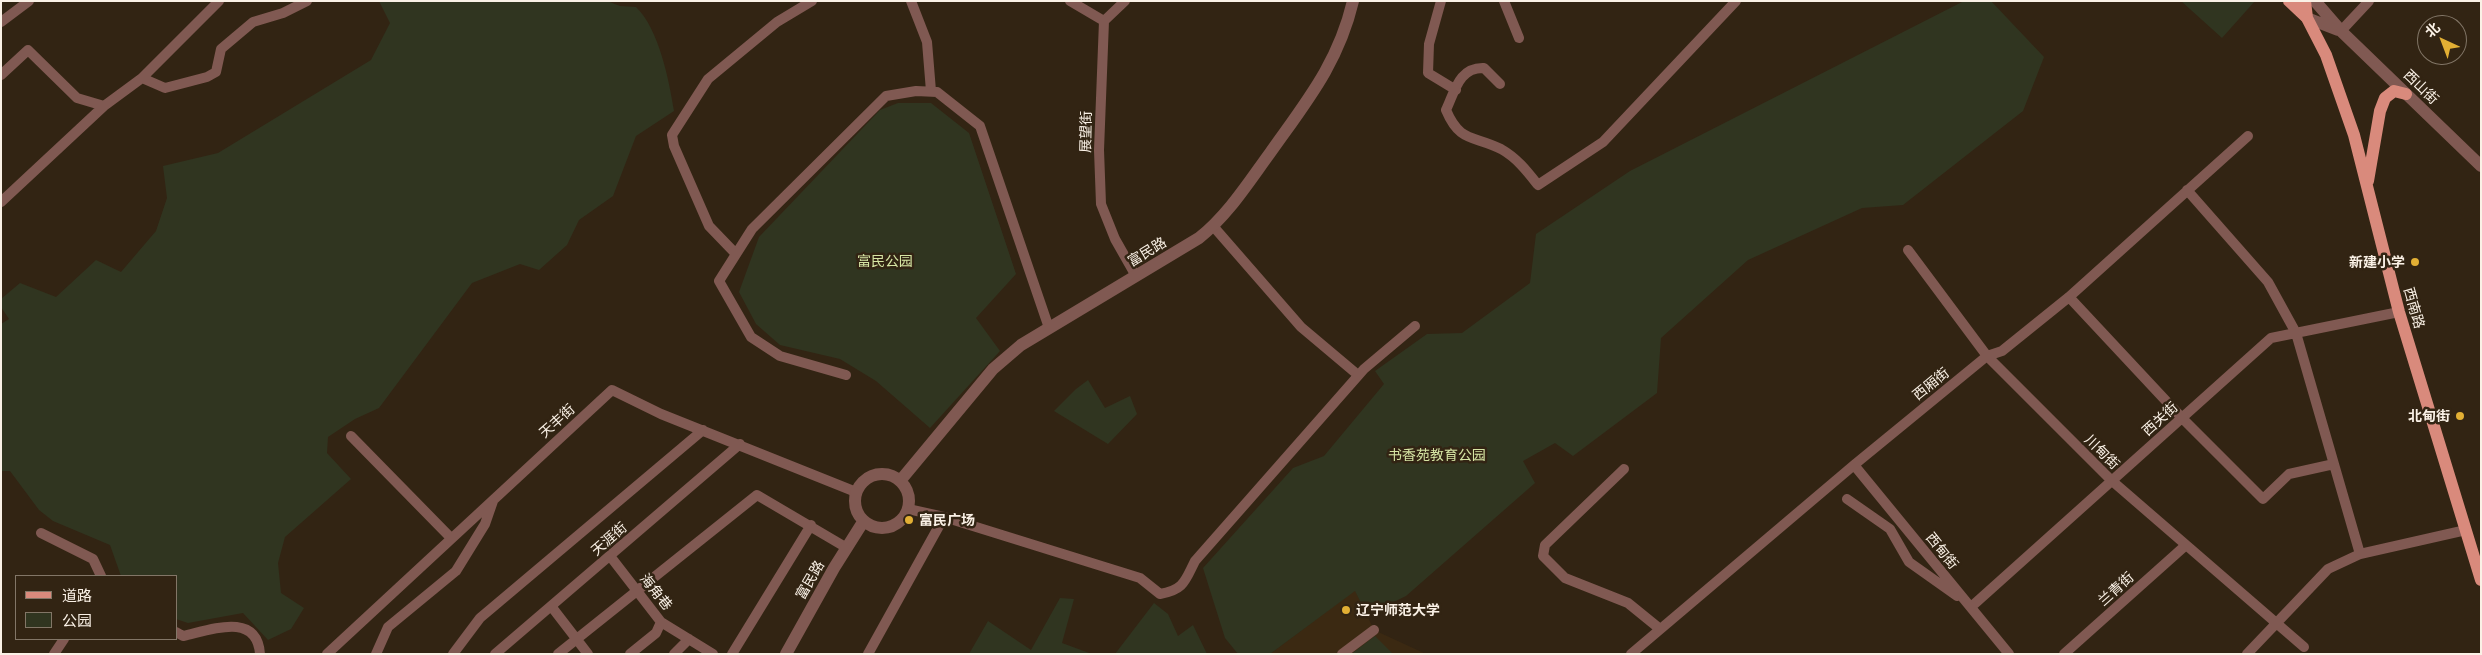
<!DOCTYPE html>
<html>
<head>
<meta charset="utf-8">
<style>
  body { margin:0 }
  #map { position:relative; width:2482px; height:655px; overflow:hidden; background:#322413; font-family:Commissioner,"Noto Sans SC",sans-serif }
  canvas { display:block }
  .frame { position:absolute; inset:0; border:2px solid #faf1e6; pointer-events:none }
  .legend { position:absolute; left:15px; top:575px; width:162px; height:65px; box-sizing:border-box; background:#322413; border:1px solid #827667; margin:0; padding:6px 9px; list-style:none; font-size:15px; color:#faf1e6 }
  .legend li { display:flex; align-items:center; gap:10px; height:25px }
  .legend b { width:25px; border:1px solid #827667 }
  .north { position:absolute; left:2417px; top:15px; width:50px; height:50px; box-sizing:border-box; background:#322413; border:1px solid #827667; border-radius:50%; rotate:317deg; font-size:14px; font-weight:700; line-height:20px; text-align:center; color:#faf1e6 }
  .north::after { content:''; display:block; margin:auto; width:18px; height:22px; background:#e2af34; clip-path:polygon(50% 0,100% 100%,50% 72%,0 100%) }
</style>
</head>
<body>
<div id="map">
<canvas width="2482" height="655"></canvas>
<div class="frame"></div>
<ul class="legend">
<li><b style="height:6px;background:#d98a7c"></b>道路</li>
<li><b style="height:14px;background:#303520"></b>公园</li>
</ul>
<div class="north">北</div>
</div>
<script>
const c = document.querySelector('canvas').getContext('2d');
c.lineJoin = 'round';
function fill(path, color) { c.fillStyle = color; c.fill(path, 'evenodd'); }
function trace(path, color, width, dash) { c.strokeStyle = color; c.lineWidth = width; c.lineCap = dash ? 'butt' : 'round'; c.setLineDash(dash || []); c.stroke(path); }
function label(font, color, halo, rows, align = 'center') {
  c.font = font + ' Commissioner,"Noto Sans SC",sans-serif'; c.lineWidth = 5; c.setLineDash([]); c.textBaseline = 'middle'; c.strokeStyle = halo; c.fillStyle = color; for (const [text, x, y, turn = 0] of rows) {
    c.save(); c.translate(x, y); c.rotate((+turn || 0) * Math.PI / 180); c.textAlign = isNaN(turn) ? turn : align; if (halo) c.strokeText(text, 0, 0); c.fillText(text, 0, 0); c.restore();
  }
}
fill(new Path2D(`
  M1355,590L1374,630L1426,654H1270Z`), '#3b2912');
fill(new Path2D(`
  M379,1H607L620,6L636,7C659,29 669,80 674,111L636,136L613,196L579,220L567,245L539,270L520,264L472,283L379,408L355,419L328,437L327,453L351,479L285,537L278,563L281,593L304,608L291,629L268,640L243,613L188,623L176,619V576H121L110,545L53,521L39,510L10,471H1V324L9,319L1,307V299L20,283L56,297L96,260L121,272L156,231L167,198L163,166L218,153L371,60L390,23Z
  M1964,1H1991L2044,57L2023,111L1903,205L1862,208L1748,260L1661,338L1657,393L1573,456L1555,443L1523,461L1535,483L1406,596L1367,615L1355,591L1270,654H1238L1225,638L1203,568L1293,468L1324,456L1384,384L1375,371L1427,334L1462,333L1530,283L1536,234L1630,171Z
  M2181,1H2255L2222,38Z
  M898,103H931L969,133L1016,274L976,318L1000,351L930,428L876,381L840,359L780,345L756,324L739,292L759,237L880,110Z
  M1088,380L1105,408L1130,396L1137,414L1108,444L1054,411L1076,389Z
  M1060,598L1074,599L1062,643L1092,654H969L988,621L1031,650Z
  M1154,603L1168,614L1178,636L1193,625L1207,654H1115Z
  M1375,636L1393,654H1352L1354,652Z`), '#303520');
trace(new Path2D(`
  M911,1L927,42L931,91
  M1070,1L1104,21L1099,150L1101,204L1115,239L1136,276
  M1441,1L1429,44L1428,73L1456,90
  M1504,1L1519,38
  M1104,21L1125,1
  M1,22L29,1
  M2341,31L2369,1
  M1,75L28,50L77,98L104,106
  M142,78L165,88L207,77L216,72L221,49L253,22L283,13L307,1
  M1500,84L1484,68C1459,67 1455,91 1446,110C1460,143 1473,135 1501,149C1517,158 1527,171 1538,185L1603,142L1736,1
  M2187,190L2268,282L2296,333L2360,554
  M1,202L104,106L142,78L219,1
  M1213,226L1301,327L1358,375
  M1908,250L1987,356L2111,480L2304,647
  M736,254L709,226L674,146L672,135L708,79L777,22L812,1
  M2069,297L2182,418L2263,499L2289,474L2334,464
  M846,375L780,356L751,337L719,281L752,229L886,96L916,91L937,92L980,126L1049,328
  M351,436L451,538
  M1854,465L2009,654
  M1624,469L1545,545L1543,556L1565,578L1628,603L1660,629
  M1847,499L1890,529L1909,562L1957,596
  M908,509L944,517L1140,578L1160,594C1184,590 1185,581 1195,561L1364,369L1415,326
  M41,533L93,559L101,576
  M610,556L661,622L713,654
  M551,606L588,654
  M1971,607L2271,338L2399,312
  M176,632L183,636C210,630 257,611 260,654
  M54,654L64,639
  M327,654L612,390L661,414L856,492
  M376,654L388,627L456,571L485,524L493,501
  M453,654L480,618L703,430
  M495,654L740,444
  M558,654L757,495L847,548
  M630,654L656,633L661,622
  M674,654L689,639
  M732,654L811,525
  M868,654L944,517
  M1342,654L1374,630
  M1631,654L1854,465L1987,356L2002,351L2069,297L2248,136
  M2064,654L2186,545
  M2247,654L2328,569L2360,554L2466,530`), '#805952', 10);
trace(new Path2D(`
  M2315,1L2341,31L2481,166
  M2307,18L2338,30
  M855 501a27 27 0 1 1 54 0a27 27 0 1 1-54 0Z
  M900,481L993,369L1021,345L1199,238C1228,215 1248,183 1270,153C1306,102 1338,64 1353,1
  M786,654L834,568L863,522`), '#805952', 12);
trace(new Path2D(`
  M2289,1L2307,18
  M2305,1L2307,18L2326,55L2354,135L2399,312L2481,580
  M2368,181L2380,111L2385,98L2394,91L2406,94`), '#d98a7c', 12);
for (const [x, y, r, color] of [
  [2415,262,5,"#e2af34"],
  [2460,416,5,"#e2af34"],
  [909,520,5,"#e2af34"],
  [1346,610,5,"#e2af34"]
]) { const dot = new Path2D(); dot.arc(x, y, r, 0, 2 * Math.PI); c.fillStyle = color; c.fill(dot); trace(dot, '#322413', 2); }
label('14px', '#faf1e6', '#322413', [
  ["西山街",2421,87,44],
  ["展望街",1086,132,-89],
  ["富民路",1147,252,-31],
  ["西南路",2414,308,74],
  ["西厢街",1931,384,-39],
  ["西关街",2160,419,-42],
  ["天丰街",557,421,-42],
  ["川甸街",2102,452,45],
  ["天涯街",609,539,-41],
  ["西甸街",1942,551,51],
  ["富民路",810,580,-60],
  ["兰青街",2116,589,-42],
  ["海角巷",656,592,51]
]);
label('14px', '#d6e5a4', '#322413', [
  ["富民公园",885,261],
  ["书香苑教育公园",1437,455]
]);
label('bold 14px', '#faf1e6', '#322413', [
  ["新建小学",2405,262],
  ["北甸街",2450,416],
  ["富民广场",919,520,"left"],
  ["辽宁师范大学",1356,610,"left"]
], 'right');
</script>
</body>
</html>
